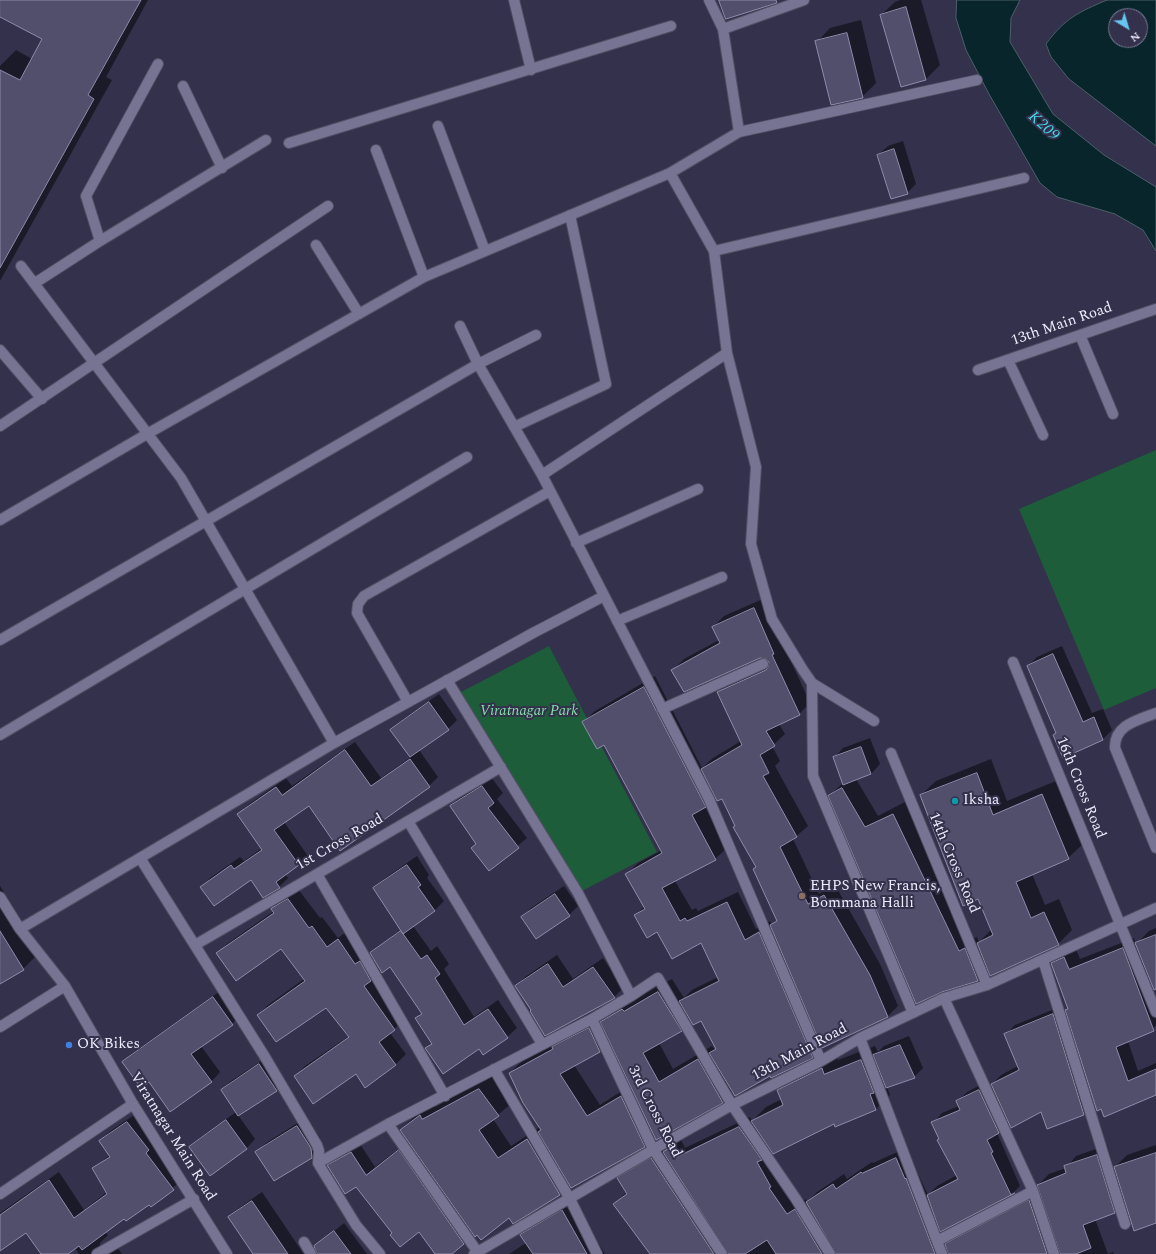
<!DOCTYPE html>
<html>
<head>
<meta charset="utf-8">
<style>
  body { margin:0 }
  #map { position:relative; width:1156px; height:1254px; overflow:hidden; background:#33314b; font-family:Spectral,serif }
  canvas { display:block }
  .north { position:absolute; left:1108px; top:8px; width:40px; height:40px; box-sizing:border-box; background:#33314b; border:1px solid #7d7b92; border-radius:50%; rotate:142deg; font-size:11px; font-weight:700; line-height:16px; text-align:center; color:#ecebfc }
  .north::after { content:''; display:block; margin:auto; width:14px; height:18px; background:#68c4f0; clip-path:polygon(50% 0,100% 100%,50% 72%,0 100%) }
</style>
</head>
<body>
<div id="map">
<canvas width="1156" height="1254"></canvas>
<div class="north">N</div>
</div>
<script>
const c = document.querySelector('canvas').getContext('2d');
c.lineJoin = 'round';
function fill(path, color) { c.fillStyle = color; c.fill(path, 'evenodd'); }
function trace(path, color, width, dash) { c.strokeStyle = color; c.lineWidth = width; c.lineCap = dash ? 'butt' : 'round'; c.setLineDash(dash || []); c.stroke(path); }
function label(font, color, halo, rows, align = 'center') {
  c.font = font + ' Spectral,serif'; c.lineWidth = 4; c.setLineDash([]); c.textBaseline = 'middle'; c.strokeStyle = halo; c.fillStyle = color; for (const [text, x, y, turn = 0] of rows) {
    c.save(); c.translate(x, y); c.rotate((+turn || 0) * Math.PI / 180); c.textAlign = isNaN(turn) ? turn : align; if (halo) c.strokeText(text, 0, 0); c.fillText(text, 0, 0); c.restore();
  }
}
fill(new Path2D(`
  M1156,450V688L1104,710L1019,509Z
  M549,646L657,852L578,893L461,692Z`), '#1d5d39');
const water = new Path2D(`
  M957,0H1020L1011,18L1010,42L1053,114L1104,155L1156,187V251L1143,230L1115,214L1057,197L1040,183L989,94L966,50L956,18Z
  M1107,0H1156V146L1069,79L1051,57L1046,44C1065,18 1079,12 1107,0ZM1116,16H1140V40H1116Z`);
fill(water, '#07252a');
trace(water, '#4c6069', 1);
fill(new Path2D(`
  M0,0H148L106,77L112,80L0,281V66L16,50L32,59L44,39L0,15Z
  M900,0H921L940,65L926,79L902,86L881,15L895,2Z
  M861,20L876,83L862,97L817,42L830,28Z
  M903,141L916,184L907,193L878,155L888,146Z
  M765,598L783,644L810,703L799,714L779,724L785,734L772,746L780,761L775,766L808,826L793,839L819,894L835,885L880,964L898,1006L887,1017L822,1047L812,1057L733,1091L722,1102L657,1139L655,1135L644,1146L570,1184L560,1194L474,1234L450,1254H436L419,1231L394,1233L357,1185L328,1166L337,1157L360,1144L375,1167L409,1141L401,1130L414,1117L433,1103L435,1107L492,1076L512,1103L493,1119L511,1146L540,1127L510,1073L522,1061L601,1016L603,1020L616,1008L637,995L638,997L672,979L684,998L692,990L718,977L702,942L658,931L635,915L645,906L627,874L638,863L662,850L605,743L583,722L595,711L655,676L702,768L713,758L741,741L718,692L729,681L770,663L764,657L673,670L684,659L719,640L713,627L724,616ZM716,796L722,797L756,866L754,869L778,919L772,925L770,921L756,929L738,892L698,911L696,908L692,910L675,881L715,859L727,848L705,807ZM691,1020H701L716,1048L714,1049L712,1046L673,1069L659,1043L681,1031ZM610,1041L631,1085L600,1105L574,1065L600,1051Z
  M1062,646L1092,713L1103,709L1112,730L1103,739L1063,756L1057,732L1028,666L1037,657Z
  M439,694L457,720L448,729L419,750L438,777L429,786L309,804L284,822L308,856L285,874L288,878L279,887L251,878L201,888L210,878L240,857L244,861L262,848L239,814L248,805L286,778L292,786L355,742L381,778L411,757L391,730L401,721Z
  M870,738L880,764L871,774L856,779L878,816L905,802L971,939L977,937L979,942L992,929L979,898L921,795L936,781L991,759L1007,801L1056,781L1083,844L1068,858L1032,874L1045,905L1059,899L1072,930L1058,944L989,969L978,980L942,991L829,796L843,783L834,758L843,748Z
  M491,777L503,793L497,799L527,838L489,870L477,843L451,806L460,797Z
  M417,856L429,875L427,878L444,901L435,910L413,926L431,951L437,946L449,964L444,969L474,1017L498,1000L517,1028L507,1037L483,1054L479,1048H427L432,1043L417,1018L422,1012L391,965L381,970L374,977L405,1019L390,1033L406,1054L396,1064L366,1086L356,1073L295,1076L305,1066L349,1036L326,1006L258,1015L268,1005L304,979L282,948L217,954L227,944L274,911L272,909L282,899L298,889L320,918L322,917L338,938L349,930L366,955L370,952L371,954L402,929L374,888L384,879Z
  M0,886L41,951L23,969L0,983Z
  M564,886L578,906L569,915L522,917L531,908Z
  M1156,928V987L1152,983L1147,987L1156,1010V1025L1150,1032L1128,1041L1138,1071L1156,1063V1094L1105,1116L1066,1010L1068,1008L1052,963L1063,953L1075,947L1080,959L1134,938L1136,944L1149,931Z
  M557,955L573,979L603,958L623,988L614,997L516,986L525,977Z
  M223,989L241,1015L232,1024L201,1046L220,1072L211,1082L149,1080L123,1062L133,1053Z
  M1062,1006L1093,1105L1084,1115L1048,1128L1042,1111L1009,1122L997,1133L1020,1186L1014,1192L941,1230L947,1244L957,1234L1040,1190L1038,1185L1049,1174L1066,1168L1076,1156L1107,1145L1114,1168L1127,1155L1156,1145V1222L1126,1201L1114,1213L1095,1219L1108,1254L1113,1252L1114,1254H651L614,1204L627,1192L618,1178L629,1168L662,1148L664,1151L680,1138L685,1148L750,1117L752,1121L766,1107L782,1099L778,1090L792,1076L836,1055L838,1060L875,1046L878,1052L884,1046L909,1036L923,1068L914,1077L887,1087L890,1095L876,1109L836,1126L835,1123L771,1149L768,1152L798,1204L806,1199L807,1202L817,1192L844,1174L847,1179L872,1162L873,1163L906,1148L928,1195L937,1186L957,1175L933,1123L942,1113L959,1106L958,1101L967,1092L988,1081L990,1086L1001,1075L1018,1066L1006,1034L1015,1025Z
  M269,1056L285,1081L276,1090L238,1115L255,1139L246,1149L190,1147L200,1138L236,1112L222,1090L231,1081Z
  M137,1113L182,1180L151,1206L149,1204L125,1217L105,1232L108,1235L100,1243V1248L117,1247L122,1254H79L75,1248L67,1254H42L26,1232L0,1250V1213L59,1172L84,1210L107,1192L93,1169L110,1155L100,1141L109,1132Z
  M307,1117L320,1138L321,1147L311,1157L257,1153L266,1143Z
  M262,1192L303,1253L313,1245L315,1247L344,1223L367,1254H254L229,1217L239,1208Z
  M571,1202L597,1245L599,1244L605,1254H509L526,1243L521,1235L531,1226Z`), '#0007');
const building = new Path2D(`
  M0,0H141L88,95L94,99L0,268V70L20,80L42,39L0,17Z
  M719,0H776L777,3L726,19Z
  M906,7L926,80L901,87L880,15Z
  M847,33L863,98L831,105L815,41Z
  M894,149L908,194L891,199L877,155Z
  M754,608L774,654L772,655L800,715L766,731L775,746L760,755L769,773L763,776L797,837L780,847L808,904L824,895L870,975L888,1017L822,1048L770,925L777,921L753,869L756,867L733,827L735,826L722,799L717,801L701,769L742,745L717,692L766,670L768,667L769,662L766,659L760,658L684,692L671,670L720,643L712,627Z
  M1053,654L1083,722L1094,717L1103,740L1063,758L1053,735L1056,733L1027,666Z
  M644,687L706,807L692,815L716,860L662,888L680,921L685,918L687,921L727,902L745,940L759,932L813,1058L771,1078L770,1076L735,1096L709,1053L716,1049L701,1021L693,1025L679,1001L719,981L701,943L672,959L657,932L647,938L634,915L645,909L625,874L662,853L604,745L597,749L582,722Z
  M429,702L449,730L410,757L390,730Z
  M861,747L871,774L843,785L833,757Z
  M345,750L371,786L410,759L430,787L340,851L309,806L274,830L299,865L276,882L280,888L263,898L251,880L214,906L200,887L231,865L234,869L262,850L237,814L276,787L282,795Z
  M977,773L993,815L1042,794L1069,859L1016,882L1031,918L1044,912L1059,945L990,976L977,943L993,935L978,899L963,906L920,795Z
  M482,786L494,803L488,808L519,848L489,871L471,848L476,844L450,806Z
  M842,788L865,827L893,814L959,951L965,948L978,981L942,992L916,1004L828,796Z
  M407,865L421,885L418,887L435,911L403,934L373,888Z
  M555,894L570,916L536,939L521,917Z
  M288,899L309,928L312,926L327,947L338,939L355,964L360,961L371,981L364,986L395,1030L379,1042L396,1065L365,1088L356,1074L313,1104L294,1076L349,1037L326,1008L276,1042L257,1015L305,981L281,949L236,981L216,953L274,913L271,909Z
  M0,931L24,970L0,984Z
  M401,931L421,959L427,955L440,974L435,978L464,1025L488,1009L508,1038L483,1055L479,1049L443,1074L425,1048L432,1044L415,1018L422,1014L390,967L382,973L370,953Z
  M1156,935V989L1154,990L1135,943Z
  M1123,948L1154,1031L1116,1047L1128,1081L1156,1069V1095L1104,1117L1101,1109L1097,1111L1065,1010L1068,1009L1051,963L1064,957L1069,969Z
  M548,964L563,987L593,967L615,998L545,1036L530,1011L531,1010L515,986Z
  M658,992L682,1031L643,1053L659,1082L698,1059L723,1103L656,1140L600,1022L622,1009L624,1011Z
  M213,997L233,1025L191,1054L212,1082L170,1112L149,1082L141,1088L122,1062Z
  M1053,1014L1084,1115L1047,1129L1041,1112L1011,1128L991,1084L1019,1070L1004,1034Z
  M589,1028L600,1052L560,1074L587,1116L621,1096L645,1147L571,1188L538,1132L541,1130L523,1103L509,1073L553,1049L552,1047Z
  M900,1045L915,1078L886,1088L873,1055Z
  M861,1060L874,1093L870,1094L876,1110L835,1127L834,1124L773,1154L751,1121L783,1105L777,1090L822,1068L824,1074Z
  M259,1064L277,1091L238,1116L221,1090Z
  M479,1089L499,1116L479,1130L498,1158L527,1139L560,1195L513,1224L509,1218L481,1240L477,1235L475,1237L400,1130L420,1115L422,1119Z
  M979,1090L999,1133L987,1140L993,1152L991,1153L1011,1195L1015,1193L940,1232L927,1195L958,1179L937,1140L939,1139L931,1122L960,1110L956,1101Z
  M226,1120L247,1149L210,1176L189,1147Z
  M127,1122L149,1150L146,1153L174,1190L151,1207L149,1205L126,1221L124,1219L82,1250L79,1246L68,1254H41L26,1233L0,1251V1215L49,1180L74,1218L107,1194L92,1168L110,1157L99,1141Z
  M297,1126L311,1148L312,1158L274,1181L255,1152Z
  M739,1127L762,1160L757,1162L771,1187L769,1188L787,1214L795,1209L822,1254H776L767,1240L745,1254H728L663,1152L669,1148L674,1158Z
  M399,1150L464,1244L452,1254H435L419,1232L400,1247L390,1235L392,1233L356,1187L345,1194L327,1165L351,1152L366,1175Z
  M1156,1153V1223L1134,1231L1114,1167Z
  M1097,1155L1115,1213L1083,1225L1091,1248L1076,1254H1060L1037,1185L1066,1173L1064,1166Z
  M651,1158L714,1254H650L613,1204L627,1194L617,1178Z
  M896,1158L905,1179L906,1178L935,1254H836L806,1202L833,1184L836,1189L861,1172L862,1173Z
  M1029,1200L1047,1254H948L945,1244Z
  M252,1201L288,1254H253L228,1217Z
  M562,1210L587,1254H533L520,1235Z
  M334,1231L351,1254H317L314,1246Z`);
fill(building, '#514f6b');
trace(building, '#8e8cab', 1);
const minor = new Path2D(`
  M514,0L531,70
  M723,29L804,0
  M183,86L222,168
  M438,126L485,251
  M739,132L977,80
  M289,143L671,26
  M376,150L424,277
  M670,173L714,251L727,353L756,467L751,544L772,619L803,670L812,683L874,721
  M100,241L86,196L158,64
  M316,245L359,314
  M714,251L1024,178
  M35,283L100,241L266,140
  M460,326L478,364L536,335
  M1080,335L1113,414
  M0,350L42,399
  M1008,360L1043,435
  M978,370L1156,309
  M0,426L328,206
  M514,427L606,384L570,215
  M542,475L727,353
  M0,520L147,434L424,277L670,173L739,132L723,29L709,0
  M576,543L698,489
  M617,621L722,577
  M0,640L478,364L542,475L709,799L821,1061
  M1013,662L1156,1012
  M447,680L578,893L631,996L658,978L732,1105L796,1199L830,1254
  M812,683L813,776L913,1013
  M408,702L357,613L358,604L364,596L550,491
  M662,709L763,664
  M1156,713C1138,720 1114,725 1115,748L1156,848
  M0,735L467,457
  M334,743L533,633L604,596
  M891,753L987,985
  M408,821L542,1044
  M140,858L265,1057L317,1145L319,1151L318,1163L356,1225L380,1254
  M317,874L445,1096
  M0,897L20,929L65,986L133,1104L227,1254
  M20,929L334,743L181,478L21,266
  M195,945L501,767
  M1043,960L1125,1224
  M944,998L1033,1191L1054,1254
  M592,1019L653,1149L722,1254
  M0,1027L65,986
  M860,1038L937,1241L1033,1191
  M494,1069L570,1199L597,1254
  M388,1124L479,1254
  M318,1163L388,1124L592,1019L631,996
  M0,1194L133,1104
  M937,1241L942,1254
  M304,1242L311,1254
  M97,1254L194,1199
  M474,1254L668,1141L732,1105L821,1061L860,1038L944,998L987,985L1156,908`);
trace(minor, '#514f65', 12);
trace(minor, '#767492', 10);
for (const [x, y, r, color] of [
  [955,801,4,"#0f9aa8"],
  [802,896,4,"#8d6e63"],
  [69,1045,4,"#3f7fe0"]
]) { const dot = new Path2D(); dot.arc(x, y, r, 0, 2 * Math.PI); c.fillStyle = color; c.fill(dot); trace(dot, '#33314b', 1.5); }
label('15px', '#ecebfc', '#33314b', [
  ["13th Main Road",1062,325,-19],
  ["16th Cross Road",1080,788,68],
  ["1st Cross Road",340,843,-30],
  ["14th Cross Road",953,863,67],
  ["13th Main Road",800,1053,-28],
  ["3rd Cross Road",654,1112,63],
  ["Viratnagar Main Road",172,1137,58]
]);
label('italic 15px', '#83dea5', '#33314b', [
  ["Viratnagar Park",529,712]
]);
label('15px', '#ecebfc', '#33314b', [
  ["Iksha",963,801],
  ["EHPS New Francis,",810,887],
  ["Bommana Halli",810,904],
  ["OK Bikes",77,1045]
], 'left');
label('italic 16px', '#47d5e7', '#33314b', [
  ["K209",1043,127,42]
]);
</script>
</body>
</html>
